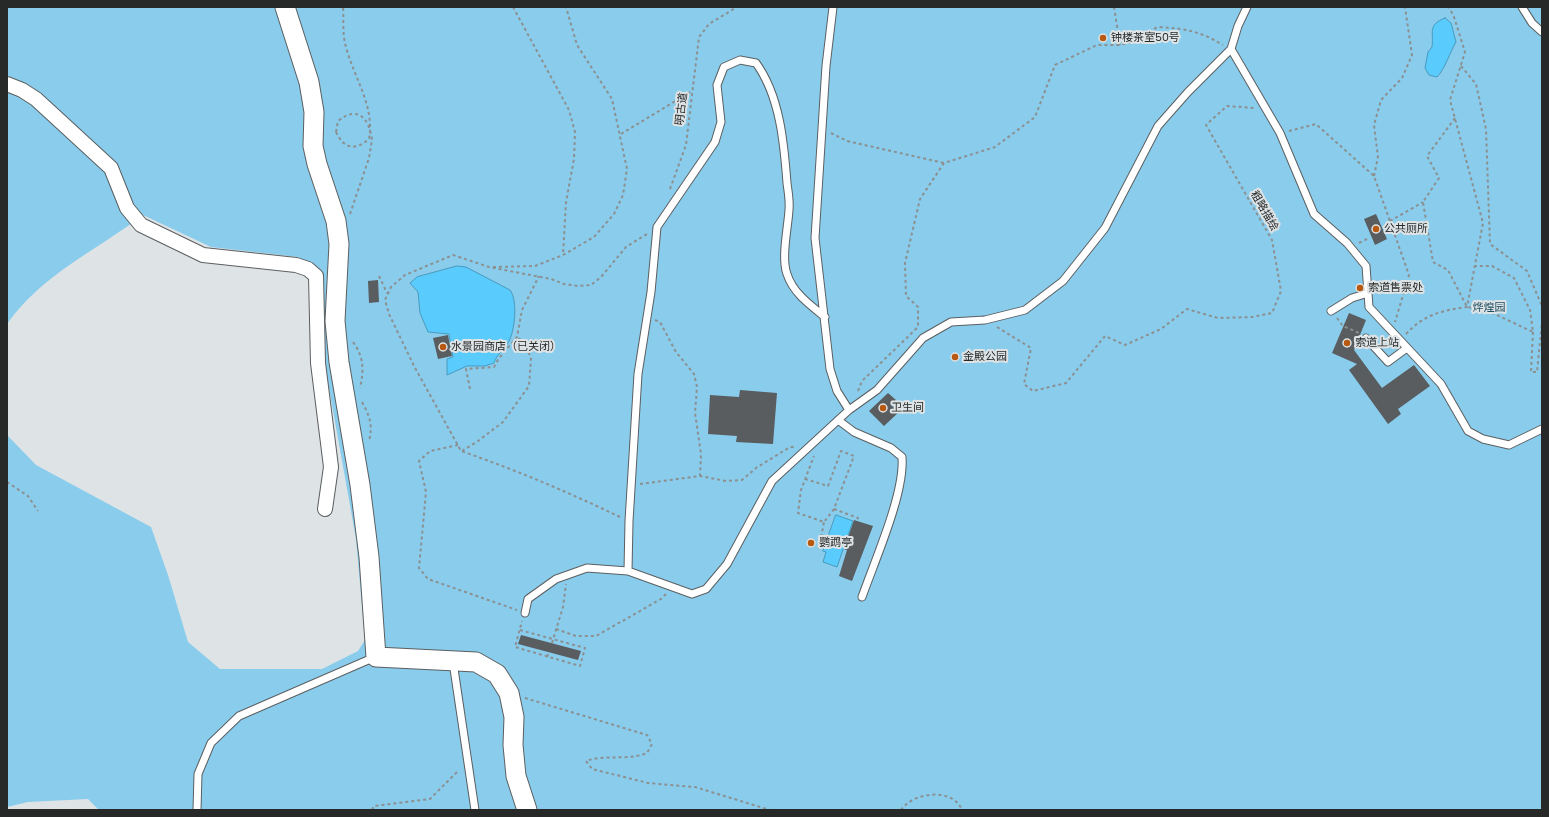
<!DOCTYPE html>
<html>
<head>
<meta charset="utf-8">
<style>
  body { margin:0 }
  #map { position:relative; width:1549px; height:817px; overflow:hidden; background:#dee3e5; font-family:Poppins,sans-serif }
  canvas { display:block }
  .frame { position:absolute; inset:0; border:8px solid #272929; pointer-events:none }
</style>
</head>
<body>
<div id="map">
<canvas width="1549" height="817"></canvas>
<div class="frame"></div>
</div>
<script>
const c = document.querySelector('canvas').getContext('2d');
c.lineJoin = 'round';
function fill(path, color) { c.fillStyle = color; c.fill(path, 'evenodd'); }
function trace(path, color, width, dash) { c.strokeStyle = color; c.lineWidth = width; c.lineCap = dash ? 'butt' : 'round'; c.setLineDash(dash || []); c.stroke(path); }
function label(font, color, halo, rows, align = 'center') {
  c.font = font + ' Poppins,"Noto Sans SC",sans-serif'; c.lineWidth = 4; c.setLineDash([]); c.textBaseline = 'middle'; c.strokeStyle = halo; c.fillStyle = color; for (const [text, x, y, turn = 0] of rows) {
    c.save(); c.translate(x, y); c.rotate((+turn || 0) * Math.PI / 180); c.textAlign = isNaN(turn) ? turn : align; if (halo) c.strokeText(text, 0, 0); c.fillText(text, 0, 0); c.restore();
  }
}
fill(new Path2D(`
  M7,7H1542V810H99L88,799L28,802L7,807V435L36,465L151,527L168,575L188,642L220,669H322L358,651L365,640L356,539L324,360L321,270L298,257L211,247L143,215C97,250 41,275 7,324Z`), '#89ccec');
const water = new Path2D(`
  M1445,18L1451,23L1456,42C1450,52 1445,69 1437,77L1429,75L1425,68L1428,52L1432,47C1434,32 1427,25 1445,18Z
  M457,266L466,267L510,290C518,300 515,332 508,343C503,351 497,354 494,363L485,366H467L447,375V359L453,357L449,334L428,332L420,313L418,292L410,283L417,277Z
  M836,515L853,521L837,567L823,562L826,552L823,551Z`);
fill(water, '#59cbfd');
trace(water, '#4a9abd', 1);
fill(new Path2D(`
  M1376,214L1387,239L1375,245L1364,219Z
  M378,280L379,302L369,303L368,281Z
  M1349,313L1366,320L1354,350L1382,388L1414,365L1430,386L1398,409L1401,414L1388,424L1349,370L1357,364L1332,353Z
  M448,335L452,356L438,359L433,338Z
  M740,390L777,393L773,444L736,442L737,436L708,434L710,395L739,397Z
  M888,393L896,400L891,405L899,412L884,426L869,411Z
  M854,520L873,526L852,581L839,576L847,550L844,549Z
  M521,635L581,651L578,660L518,644Z`), '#595d5f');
const lane = new Path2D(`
  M833,7L826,66L815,238L830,369L837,391L849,410
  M1522,7L1532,23L1542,32
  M1231,49L1280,133L1314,214L1347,243L1366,266L1369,307L1441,384L1468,431L1483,439L1509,445L1542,429
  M1331,311L1352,298L1368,293
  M1366,338L1388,362L1407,348
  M838,420L854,432L891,448L902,457C905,493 875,560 862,597
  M628,571L629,521L638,374L651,292L657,227L715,142L721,122L717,85L724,67L740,60L756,63C780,96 784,143 787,183C788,191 790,201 789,210C788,227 781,258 787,274C793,293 810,305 825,317
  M525,613L528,599L556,579L587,568L628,571L692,594L706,589L727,564L772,481L849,410L877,390L923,338L951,322L985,320L1025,310L1063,281L1105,228L1158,126L1188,92L1231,49L1238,26L1247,7
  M453,662L475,810
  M197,810L198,774L211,743L239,716L375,657`);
const street = new Path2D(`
  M7,84L22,90L36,99L111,168L127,208L141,225L203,255L296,265L308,269L316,276L318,363L331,467L325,509`);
const secondary = new Path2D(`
  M285,7L309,82L314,112L313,146L317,164L336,221L339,244L335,321L339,362L360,485L369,557L376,657L476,662L497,674L509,693L514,717L513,745L516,776L527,810`);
trace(lane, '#5b5f61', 9);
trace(street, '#5b5f61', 16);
trace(secondary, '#5b5f61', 21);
trace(new Path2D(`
  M513,7L569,110L575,132L574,159L566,202L563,255
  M1114,7L1120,45
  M1461,66L1476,84L1486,129L1490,244L1527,271L1542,306
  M1455,118L1427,156L1439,178L1423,202L1433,262L1448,270L1467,307L1484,309L1533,332L1530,310L1514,278L1492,266H1475
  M1289,131L1316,124L1374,176L1409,275L1395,322
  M336,132C344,149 355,151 369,139C375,106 354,78 346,47C342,34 344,21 343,7
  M831,133L847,141L944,163
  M621,134L692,91
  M1374,176L1378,157L1374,125L1381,100L1402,78L1412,55L1405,7
  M670,189L686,145L699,37L709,24L737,7
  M350,214L369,158L372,140
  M1390,221L1423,202
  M1359,243L1369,238
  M493,267L535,266L563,255L594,237L614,214L623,195L627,169L612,99L577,45L566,7
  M379,276L387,293
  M1337,318L1343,326L1359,333
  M655,320L660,322L676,352L694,374L697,387L695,413L701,454L700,476
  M997,327L1031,348L1024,384L1033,391L1066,383L1105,336L1125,345L1161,329L1187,309L1218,318L1252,317L1272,313L1281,291L1272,240L1206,125L1227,106L1254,108
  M1533,332L1531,372H1537L1542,322
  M1406,334C1423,315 1443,310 1467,307L1483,223L1450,100L1465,52L1454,17L1449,7
  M353,342C364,357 364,370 360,388
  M470,389L466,369L494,367L499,358L517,337L522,310L539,276
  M858,391L862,381L918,327V307L906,296L905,263L920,199L944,163L995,147L1035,117L1055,65L1097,45H1120L1140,40L1157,27C1183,28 1200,31 1223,45
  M362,402C370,416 373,426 369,441
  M458,445L430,451L419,461L426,492L419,568L428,579L517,610
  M462,451L478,441L503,422L529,386L531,359L526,344L517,337
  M805,479L828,486L841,451L854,456L834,509L824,522L798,513L801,490L814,456
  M7,482L28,496L38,511
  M640,484L700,476L726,481L742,480L756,468L790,447H794
  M834,509L858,518L857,521
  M620,517C568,492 516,470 461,451L414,366L389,314L385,300L391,287L405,275L453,255L489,267L551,279L564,284L578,286L591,285L601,277L626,247L647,234
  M819,549L824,522
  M556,629L576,636H596L661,599L666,594
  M520,630L585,648L580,666L515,647L522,621
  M552,643L563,607L566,584
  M547,657L549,652
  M525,698L647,735L652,744L647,753C627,761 606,754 586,761L592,769L648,783L695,787L770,810
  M372,810L374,806L430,799L459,770
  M901,810C913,792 953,787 962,810
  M934,810H944`), '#8c9091', 2, [3, 3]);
trace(lane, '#fff', 7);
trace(street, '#fff', 14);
trace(secondary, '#fff', 19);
trace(new Path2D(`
  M336,132L338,121C358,105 369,118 372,140`), '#8c9091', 2, [3, 3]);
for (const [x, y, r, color] of [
  [1103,38,4,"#b85911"],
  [1376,229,4,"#b85911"],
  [1360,288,4,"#b85911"],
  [1347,343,4,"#b85911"],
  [443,347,4,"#b85911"],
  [955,357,4,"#b85911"],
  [883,408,4,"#b85911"],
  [811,543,4,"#b85911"]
]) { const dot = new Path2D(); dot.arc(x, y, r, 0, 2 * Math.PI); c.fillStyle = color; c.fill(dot); trace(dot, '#dee3e5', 1.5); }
label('11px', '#272929', '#dee3e5', [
  ["钟楼茶室50号",1111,38],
  ["公共厕所",1384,229],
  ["索道售票处",1368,288],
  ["索道上站",1355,343],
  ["水景园商店（已关闭）",451,347],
  ["金殿公园",963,357],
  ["卫生间",891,408],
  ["鹦鹉亭",819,543]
], 'left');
label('11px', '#272929', '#dee3e5', [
  ["明古道",682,109,-83],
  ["粗略描绘",1264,211,60]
]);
label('11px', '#1d4d62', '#dee3e5', [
  ["烨煌园",1489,308]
]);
</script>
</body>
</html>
